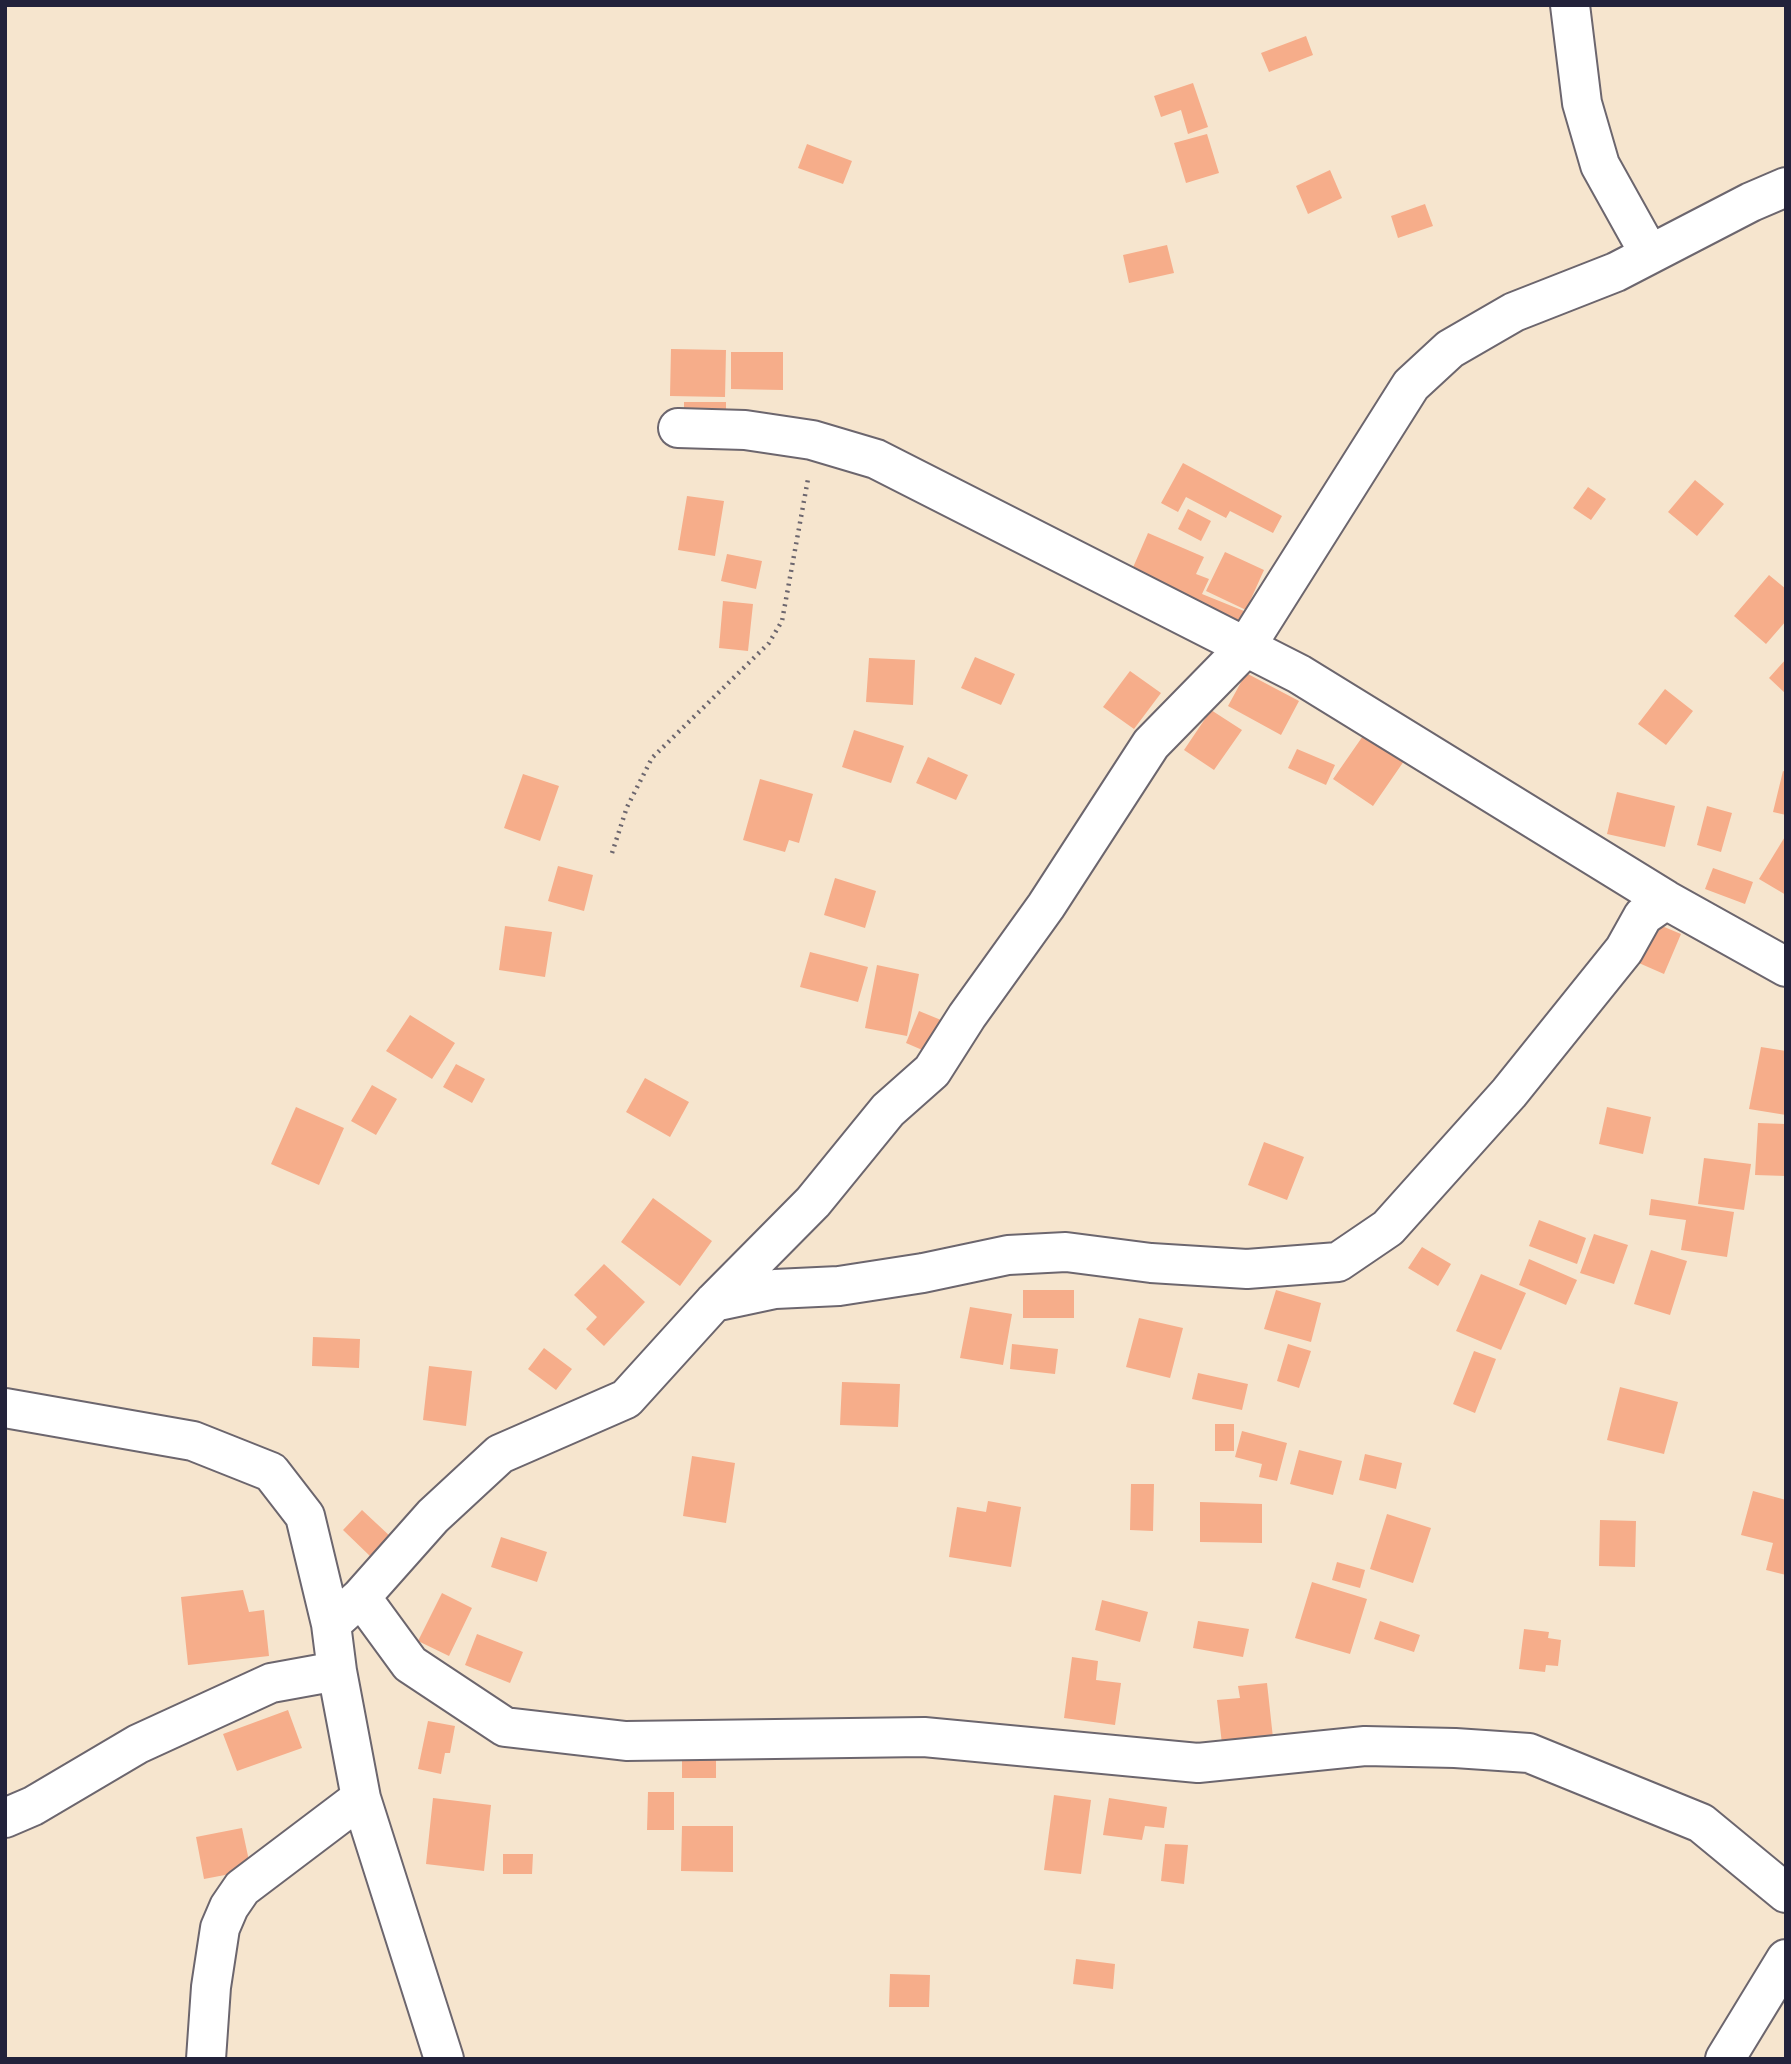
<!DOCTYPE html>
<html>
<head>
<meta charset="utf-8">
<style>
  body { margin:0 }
  #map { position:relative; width:1791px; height:2064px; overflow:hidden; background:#f6e5ce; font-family:"Sorts Mill Goudy",serif }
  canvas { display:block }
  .frame { position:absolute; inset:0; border:7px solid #22223b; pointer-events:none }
</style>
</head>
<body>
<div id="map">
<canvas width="1791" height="2064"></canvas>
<div class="frame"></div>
</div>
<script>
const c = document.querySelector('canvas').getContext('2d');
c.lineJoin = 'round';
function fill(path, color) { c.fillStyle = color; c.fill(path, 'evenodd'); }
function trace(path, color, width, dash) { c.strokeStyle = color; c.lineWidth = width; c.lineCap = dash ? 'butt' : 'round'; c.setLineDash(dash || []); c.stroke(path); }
fill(new Path2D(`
  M1306,36L1313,55L1269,72L1261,53Z
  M1193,83L1208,127L1188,134L1181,110L1161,117L1154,96Z
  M1207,134L1219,173L1186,183L1174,143Z
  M807,144L852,161L843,184L798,168Z
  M1330,170L1342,198L1308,214L1296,186Z
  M1425,204L1433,226L1398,238L1391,216Z
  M1167,245L1174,273L1129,283L1123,255Z
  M671,349L726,350L725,397L670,396Z
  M731,352H783V390L731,389Z
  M684,402H726V420H684Z
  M1183,463L1282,516L1273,533L1230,511L1226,518L1186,497L1178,512L1161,503Z
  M1695,480L1724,504L1697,536L1668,512Z
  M1588,487L1606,499L1591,520L1573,508Z
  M687,496L724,501L715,556L678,550Z
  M1188,509L1211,521L1201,541L1178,529Z
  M1148,533L1204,557L1196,574L1209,579L1202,594L1244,611L1235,632L1128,579Z
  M1225,552L1264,570L1246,610L1206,591Z
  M727,554L762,561L756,589L721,581Z
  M1769,575L1786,589V621L1766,644L1734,616Z
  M723,601L753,604L748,651L719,648Z
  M975,657L1015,674L1001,705L961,688Z
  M869,658L915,660L913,705L866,702Z
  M1786,659V694L1769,678Z
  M1130,671L1161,693L1134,729L1103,707Z
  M1246,673L1299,701L1281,735L1228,706Z
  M1665,689L1693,711L1666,745L1638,724Z
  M1211,710L1242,730L1214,770L1184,750Z
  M854,730L904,746L891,783L842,767Z
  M1365,733L1404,761L1373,806L1333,779Z
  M1297,749L1335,765L1326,785L1288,768Z
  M928,757L968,775L956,800L916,783Z
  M1783,771L1786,772V815L1773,812Z
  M523,774L559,786L540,841L504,828Z
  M760,779L813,794L799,843L789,840L785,852L743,840Z
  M1617,792L1675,806L1665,847L1607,834Z
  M1707,806L1732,813L1721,852L1697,845Z
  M1786,835V895L1759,879Z
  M558,866L593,875L584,911L548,901Z
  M1713,868L1753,882L1745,904L1705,889Z
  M835,878L876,891L865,928L824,915Z
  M1650,921L1681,934L1664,974L1632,960Z
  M505,926L552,932L545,977L499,970Z
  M810,952L868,967L858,1002L800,987Z
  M877,965L919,974L907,1036L865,1028Z
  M919,1011L941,1020L927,1052L906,1043Z
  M410,1015L455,1043L432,1079L386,1051Z
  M1761,1047L1786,1051V1115L1749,1109Z
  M456,1064L485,1079L472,1103L443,1087Z
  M645,1078L689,1102L670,1137L626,1112Z
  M372,1085L397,1099L376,1135L351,1121Z
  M296,1107L344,1128L319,1185L271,1164Z
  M1607,1107L1651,1117L1643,1154L1599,1144Z
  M1758,1123L1786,1124V1176L1755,1175Z
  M1264,1142L1304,1157L1287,1200L1248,1185Z
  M1704,1158L1751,1164L1744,1210L1698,1204Z
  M653,1198L712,1241L680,1286L621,1242Z
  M1651,1199L1734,1212L1727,1257L1681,1250L1686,1220L1649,1215Z
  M1539,1220L1586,1238L1577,1264L1529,1246Z
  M1594,1234L1628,1245L1614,1284L1580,1273Z
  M1422,1247L1451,1264L1438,1286L1408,1268Z
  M1651,1250L1687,1261L1670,1315L1634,1304Z
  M1529,1259L1577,1280L1566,1305L1519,1285Z
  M604,1264L645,1302L604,1346L586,1329L597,1317L574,1295Z
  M1481,1274L1526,1293L1501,1350L1456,1331Z
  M1023,1290H1074V1318H1023Z
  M1276,1290L1321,1303L1311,1342L1264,1329Z
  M970,1307L1012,1314L1003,1365L960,1358Z
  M1139,1318L1183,1328L1170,1378L1126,1367Z
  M313,1337L360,1339L359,1368L312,1366Z
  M1012,1344L1058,1349L1055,1374L1010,1369Z
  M1288,1344L1311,1351L1299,1388L1277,1381Z
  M544,1348L572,1369L556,1390L528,1369Z
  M1474,1351L1496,1359L1475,1413L1453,1404Z
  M429,1366L472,1371L466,1426L423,1420Z
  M1198,1373L1248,1384L1242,1410L1192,1399Z
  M842,1382L900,1384L898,1427L840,1425Z
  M1620,1387L1678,1402L1664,1454L1607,1440Z
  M1215,1424H1234V1451H1215Z
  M1242,1431L1287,1443L1277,1481L1259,1477L1262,1464L1235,1457Z
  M1299,1450L1342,1461L1333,1495L1290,1484Z
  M1365,1454L1402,1463L1396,1489L1359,1480Z
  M692,1456L735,1463L726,1523L683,1516Z
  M1131,1484H1154L1153,1531L1130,1530Z
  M1753,1491L1786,1500V1575L1766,1570L1773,1543L1741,1535Z
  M988,1501L1021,1507L1011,1567L949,1557L957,1507L986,1512Z
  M1200,1502L1262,1504V1543L1200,1542Z
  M362,1510L391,1537L371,1557L343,1530Z
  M1387,1514L1431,1528L1413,1583L1370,1569Z
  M1600,1520L1636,1521L1635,1567L1599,1566Z
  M501,1537L547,1552L537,1582L491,1567Z
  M1337,1562L1365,1570L1360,1588L1332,1580Z
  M1312,1582L1367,1599L1350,1654L1295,1638Z
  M243,1590L249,1612L264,1610L269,1656L188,1665L181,1597Z
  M442,1593L472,1608L449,1656L418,1641Z
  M1102,1600L1148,1612L1140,1642L1095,1630Z
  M1198,1621L1249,1629L1243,1657L1193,1648Z
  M1380,1621L1420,1635L1414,1652L1374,1639Z
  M1524,1629L1549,1632L1548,1638L1561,1640L1558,1666L1546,1665L1545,1672L1519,1669Z
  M477,1634L523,1652L510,1683L465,1665Z
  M1072,1657L1098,1661L1096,1680L1121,1683L1115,1725L1064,1718Z
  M1267,1683L1273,1738L1222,1744L1217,1700L1240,1698L1238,1686Z
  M288,1710L302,1748L237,1771L223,1734Z
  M428,1721L455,1726L450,1753H445L441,1774L418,1769Z
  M716,1754V1778H682V1755Z
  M648,1792H674V1830H647Z
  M1054,1795L1091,1800L1081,1874L1044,1870Z
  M433,1798L491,1805L484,1871L426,1864Z
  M1109,1798L1167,1807L1164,1828L1145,1826L1142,1840L1103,1835Z
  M682,1826H733V1872L681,1871Z
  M242,1828L251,1870L204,1879L196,1837Z
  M1165,1844L1188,1845L1184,1884L1161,1881Z
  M503,1854H533L532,1874H503Z
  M1076,1959L1115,1964L1113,1989L1073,1984Z
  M890,1974L930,1975L929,2007H889Z`), '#f6ad8a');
const minor = new Path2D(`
  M1570,5L1582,103L1600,165L1649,253
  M678,428L745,430L812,440L876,459L1299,674L1666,900L1786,967
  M714,1302L775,1289L839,1286L923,1273L1008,1255L1066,1252L1151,1263L1247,1269L1338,1262L1388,1228L1509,1093L1624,950L1643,916L1666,900
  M5,1408L193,1441L271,1472L305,1516L331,1624L337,1671L361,1798L444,2059
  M361,1597L410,1664L505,1727L626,1741L924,1737L1198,1763L1365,1746L1455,1748L1529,1753L1701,1823L1786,1893
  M331,1624L361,1597L433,1516L500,1454L626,1399L714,1302L813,1202L888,1110L932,1071L967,1016L1046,906L1151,744L1245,648L1411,385L1450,349L1514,312L1616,272L1751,202L1786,187
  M5,1818L33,1806L138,1744L271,1683L337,1671
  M206,2059L211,1987L220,1928L229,1907L242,1888L361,1798
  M1725,2059L1786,1959`);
trace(minor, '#6c666e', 42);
trace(new Path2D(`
  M612,853L627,807L652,758L769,643L782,621L808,479`), '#6c666e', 4.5, [2, 5]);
trace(minor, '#fff', 38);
</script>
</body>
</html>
